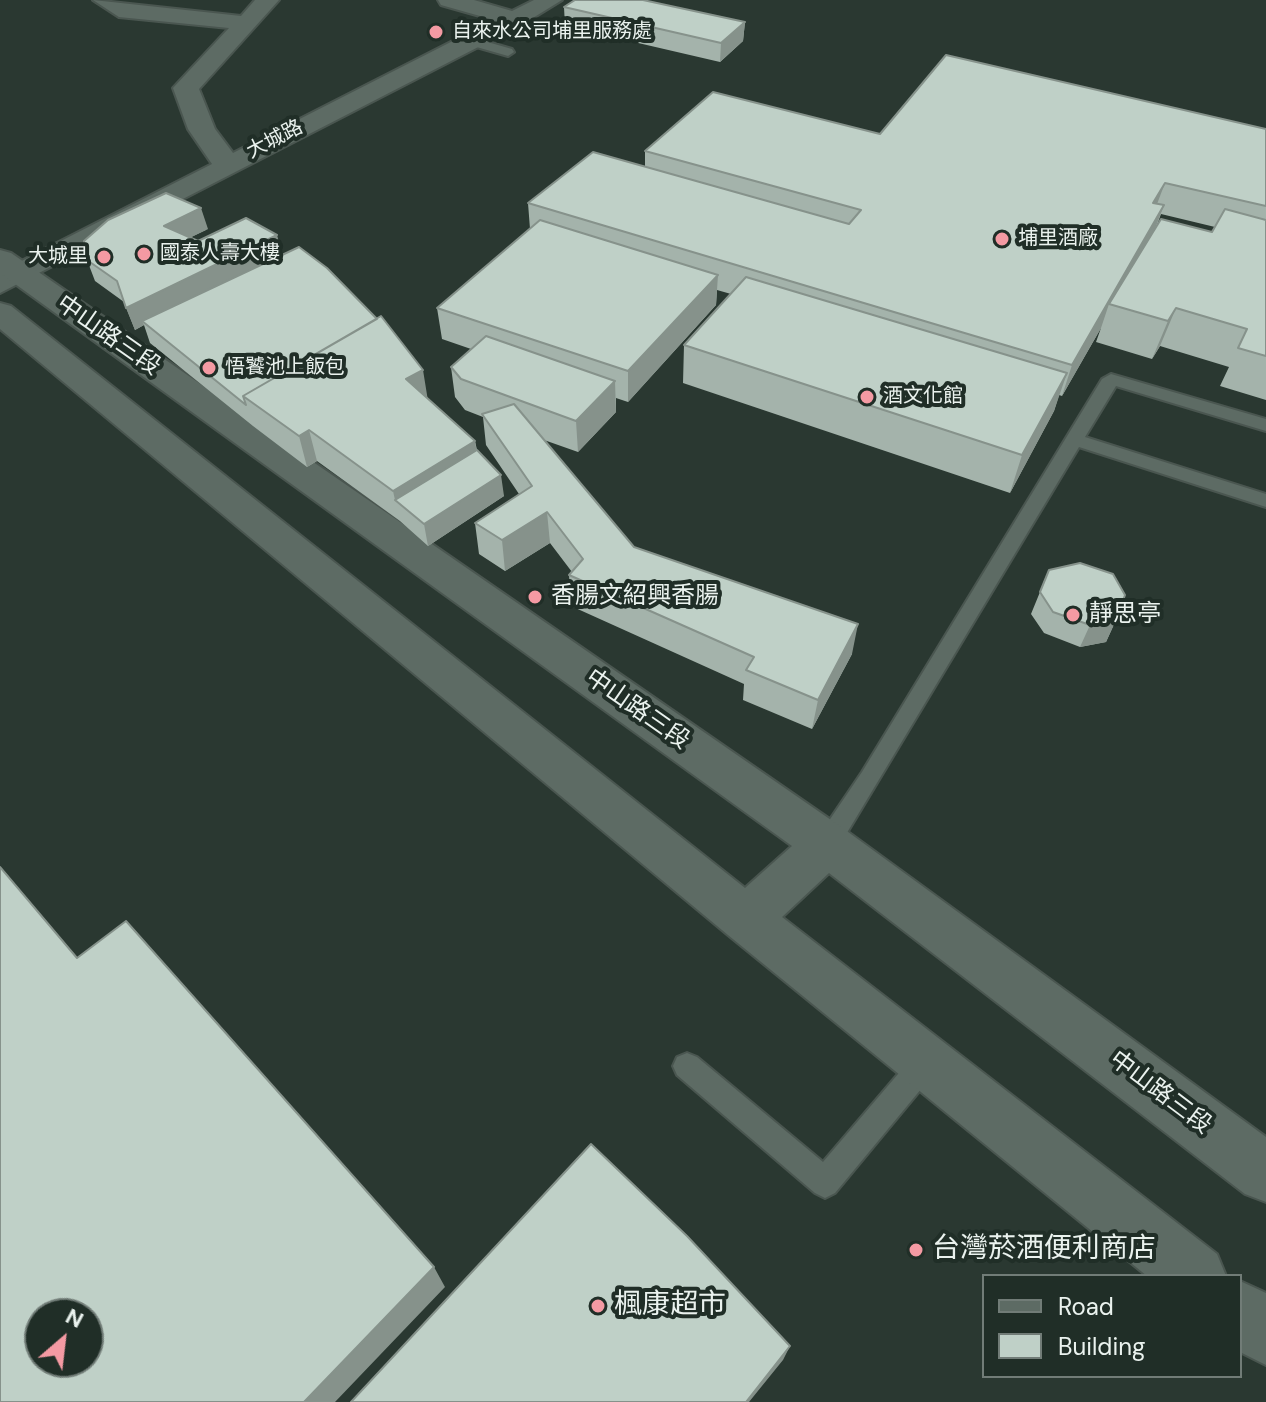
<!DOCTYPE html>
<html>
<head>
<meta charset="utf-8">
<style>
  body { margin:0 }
  #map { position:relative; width:1266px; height:1402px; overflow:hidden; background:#2a3831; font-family:"DM Sans",sans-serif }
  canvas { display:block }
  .legend { position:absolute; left:982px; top:1274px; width:260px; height:104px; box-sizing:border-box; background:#202e27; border:2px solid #717c77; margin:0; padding:10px 14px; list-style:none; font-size:24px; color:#eaf2ee }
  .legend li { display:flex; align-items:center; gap:16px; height:40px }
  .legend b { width:40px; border:2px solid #717c77 }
  .north { position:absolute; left:24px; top:1298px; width:80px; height:80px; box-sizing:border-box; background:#202e27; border:2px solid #717c77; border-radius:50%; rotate:28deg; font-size:22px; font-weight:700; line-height:32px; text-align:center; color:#eaf2ee }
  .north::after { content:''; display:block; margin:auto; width:28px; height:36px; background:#f49aa3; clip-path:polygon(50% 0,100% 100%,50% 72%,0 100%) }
</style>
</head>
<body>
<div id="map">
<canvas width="1266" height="1402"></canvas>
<ul class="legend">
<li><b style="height:10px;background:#5d6b64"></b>Road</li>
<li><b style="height:22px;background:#bfd0c7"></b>Building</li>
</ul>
<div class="north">N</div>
</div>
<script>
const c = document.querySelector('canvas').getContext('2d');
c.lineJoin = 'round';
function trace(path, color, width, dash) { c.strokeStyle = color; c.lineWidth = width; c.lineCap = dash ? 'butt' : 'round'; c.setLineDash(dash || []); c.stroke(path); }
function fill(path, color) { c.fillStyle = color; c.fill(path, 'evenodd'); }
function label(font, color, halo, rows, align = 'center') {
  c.font = font + ' "DM Sans","Noto Sans TC",sans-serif'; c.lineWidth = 8; c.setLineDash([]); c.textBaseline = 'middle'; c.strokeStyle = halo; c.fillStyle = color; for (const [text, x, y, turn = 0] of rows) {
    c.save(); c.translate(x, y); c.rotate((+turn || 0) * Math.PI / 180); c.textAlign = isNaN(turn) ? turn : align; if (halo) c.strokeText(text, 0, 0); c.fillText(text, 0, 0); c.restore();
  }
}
const service = new Path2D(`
  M470,37L512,49L514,52L508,56L466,44L464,41Z
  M1111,374L1266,419V431L1116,386L1085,437L1266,494V507L1079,447L836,851L827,854L818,851L815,844L818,837L862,772L1102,379Z
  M926,1049L936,1053L940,1062L936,1071L835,1193L825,1198L815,1193L677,1075L673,1066L677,1057L687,1053L697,1057L823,1162L916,1053Z`);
const minor = new Path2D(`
  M93,0L241,16L255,0H279L199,89L215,129L233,153L494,20L441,5L438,0H474L512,11L534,0H562L523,24L0,293V272L212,164L188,129L173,88L229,28L119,17Z`);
const tertiary = new Path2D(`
  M0,250L11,253L844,829L1266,1137V1202L1245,1194L829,873L782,917L1217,1254L1226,1276H1147L728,935L0,329V303L11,306L745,888L792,846L0,273Z
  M1240,1281L1266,1293V1365L1240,1352Z`);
trace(service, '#4a5650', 4);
trace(minor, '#4a5650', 4);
trace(tertiary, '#4a5650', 4);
fill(service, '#5d6b64');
fill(minor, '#5d6b64');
fill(tertiary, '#5d6b64');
fill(new Path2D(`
  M564,7L745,22L743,41L720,62L565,26Z
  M1266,129V400L1220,386L1229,367L1160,346L1152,359L1096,342L1101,328L1062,396L1059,395L1054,411L1010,493L683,383L684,345L731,294L717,290L716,305L628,402L616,398V412L578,452L544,440L634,547L852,654L812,729L743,700L744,684L571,606L569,575L572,572L550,543L505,571L479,554L475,523L519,494L486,445L483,417L465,410L455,397L451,367L471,349L442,339L437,308L530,229L528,203L645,166V151L880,134ZM1161,214L1215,227L1212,232L1156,228Z
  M208,229L191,237L198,241L282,255L427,398L475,441L477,450L504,496L428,546L400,521L317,461L307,467L253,426L150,343L144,325L135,330L124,302L95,281L87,260Z
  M1040,592L1116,620L1106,642L1080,647L1044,633L1031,614Z`), '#a4b3ab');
fill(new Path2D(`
  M745,22L743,41L720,62L721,43Z
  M1165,183L1154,212L1153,203Z
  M1164,205L1153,234L1109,304L1101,328L1062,396L1072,365Z
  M201,208L208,229L171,247L164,226Z
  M277,235L283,256L142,321L144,325L135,330L126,308Z
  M718,275L716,305L628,402V371Z
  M1176,308L1160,346L1152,359L1168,321Z
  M423,370L428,401L406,379Z
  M1067,373L1054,411L1010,493L1022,455Z
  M615,381L616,412L578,452L576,421Z
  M309,430L317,461L307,467L299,436Z
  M475,441L480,472L395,500L393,491Z
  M501,475L504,496L428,546L424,524Z
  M547,512L550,543L505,571L502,540Z
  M1116,620L1106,642L1080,647L1090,625Z
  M858,624L852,654L812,729L818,700Z
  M434,1267L445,1287L335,1402H304Z
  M790,1346L783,1360L749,1402H746Z`), '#86928b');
const building = new Path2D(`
  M575,0H643L745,22L721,43L564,7Z
  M946,55L1266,129V206L1165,183L1153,203L1164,205L1072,365L528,203L593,152L849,224L861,210L645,151L713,92L880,134Z
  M166,193L201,208L164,226L198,241L246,218L277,235L126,308L117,281L87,260L84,241L108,220Z
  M1225,209L1266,220V356L1238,348L1247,329L1176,308L1168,321L1109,304L1161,219L1212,232Z
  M540,220L718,275L628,371L437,308Z
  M299,247L327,268L377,319L243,396L246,405L142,321Z
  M746,277L1067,373L1022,455L684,345Z
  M381,316L423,370L406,379L475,441L393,491L309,430L299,436L243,396Z
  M486,336L615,381L576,421L461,379L451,367Z
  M514,404L634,547L858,624L818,700L746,670L754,657L569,575L583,559L547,512L502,540L475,523L532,486L482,414Z
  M477,450L501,475L424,524L395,500Z
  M1080,563L1113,574L1125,595L1116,620L1090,625L1053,612L1040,592L1049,570Z
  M0,867L77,958L126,921L434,1267L304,1402H0ZM40,1314H88V1362H40Z
  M591,1144L687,1236L790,1346L746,1402H351Z`);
fill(building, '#bfd0c7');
trace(building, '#86928b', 2);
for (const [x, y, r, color] of [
  [436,32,8,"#f49aa3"],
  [1002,239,8,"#f49aa3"],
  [144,254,8,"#f49aa3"],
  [104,257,8,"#f49aa3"],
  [209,368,8,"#f49aa3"],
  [867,397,8,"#f49aa3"],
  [535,597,8,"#f49aa3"],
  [1073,615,8,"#f49aa3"],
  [916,1250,8,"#f49aa3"],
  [598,1306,8,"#f49aa3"]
]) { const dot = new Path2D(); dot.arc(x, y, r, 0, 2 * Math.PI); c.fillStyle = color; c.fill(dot); trace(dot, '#202e27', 3); }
label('20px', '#eaf2ee', '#202e27', [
  ["自來水公司埔里服務處",452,32],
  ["埔里酒廠",1018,239],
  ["國泰人壽大樓",160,254],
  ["大城里",88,257,"right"],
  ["悟饕池上飯包",225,368],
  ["酒文化館",883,397]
], 'left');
label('20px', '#eaf2ee', '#202e27', [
  ["大城路",275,140,-27]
]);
label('24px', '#eaf2ee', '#202e27', [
  ["中山路三段",108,336,35],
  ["中山路三段",637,710,35],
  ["中山路三段",1160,1093,37]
]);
label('24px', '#eaf2ee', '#202e27', [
  ["香腸文紹興香腸",551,597],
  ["靜思亭",1089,615]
], 'left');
label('28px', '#eaf2ee', '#202e27', [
  ["台灣菸酒便利商店",932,1250],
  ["楓康超市",614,1306]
], 'left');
</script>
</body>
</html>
